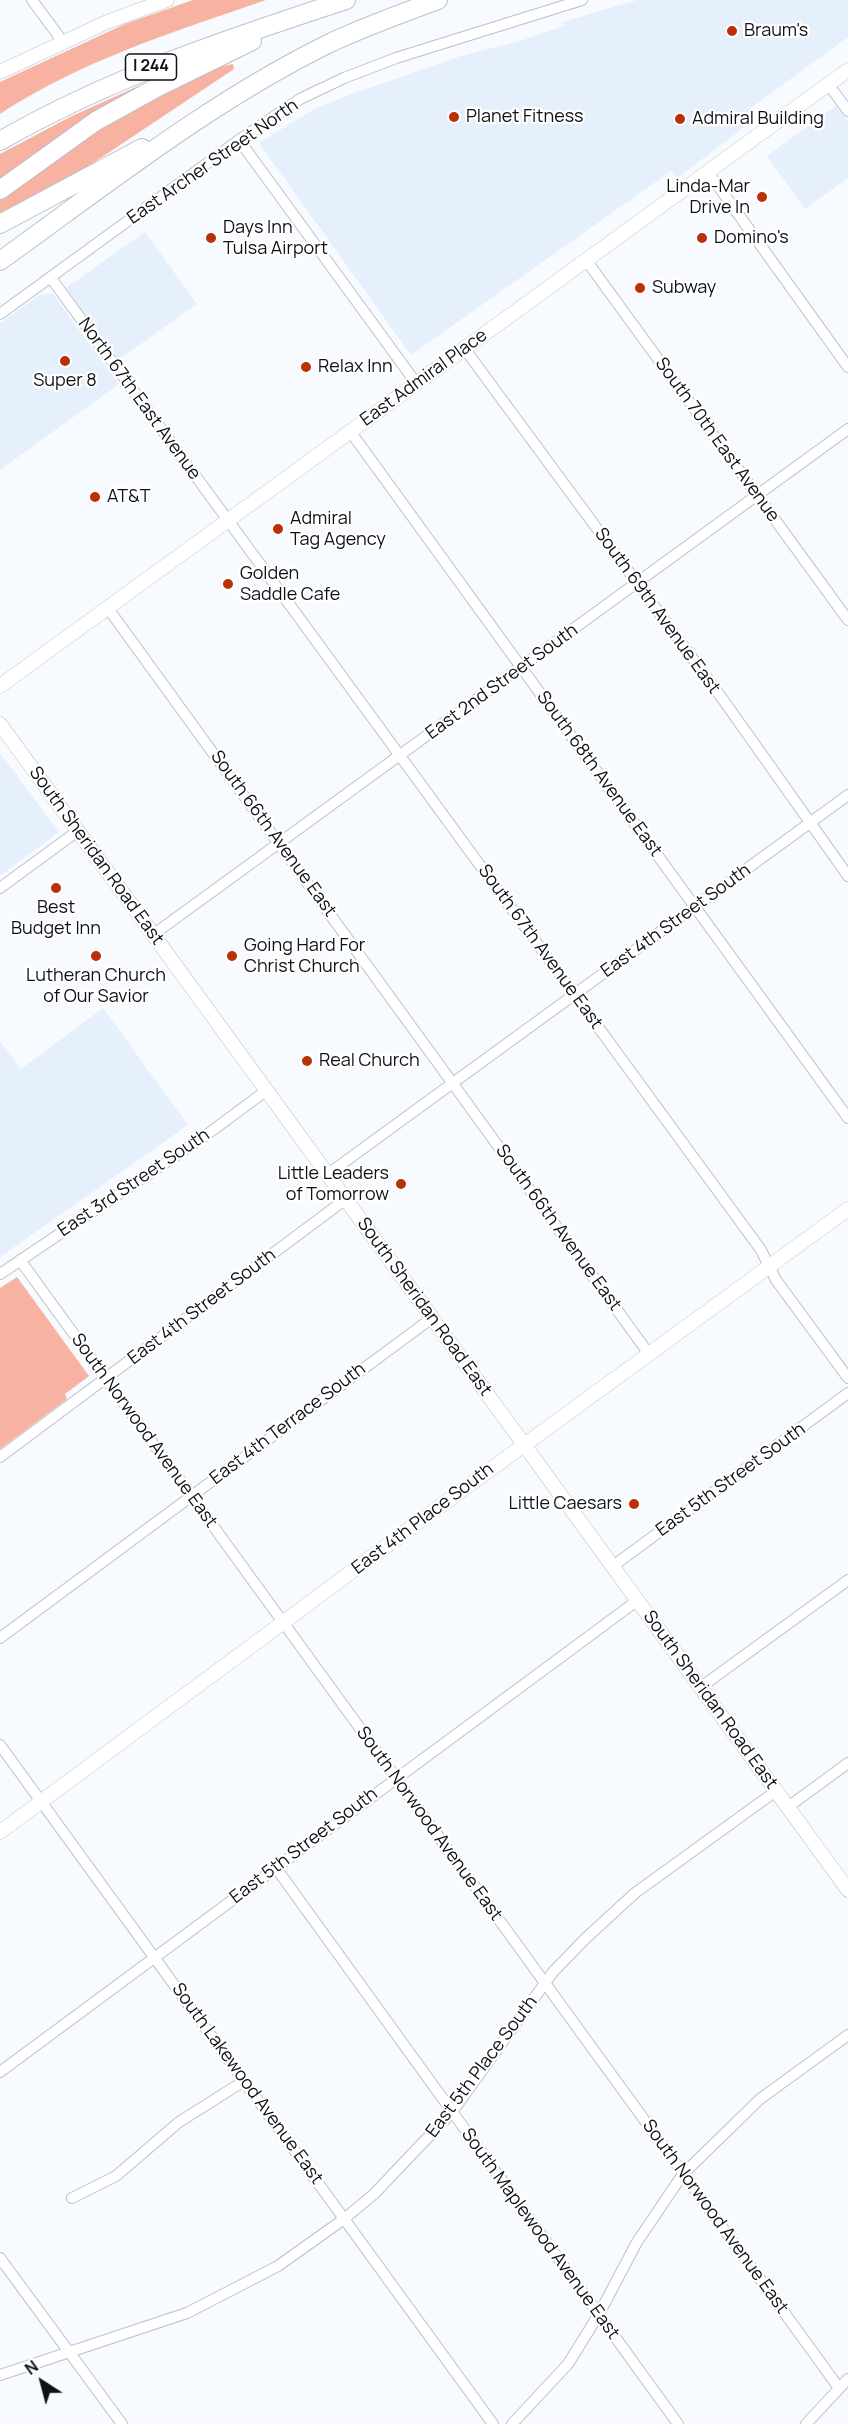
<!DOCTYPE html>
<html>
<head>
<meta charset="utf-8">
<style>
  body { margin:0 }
  #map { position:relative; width:848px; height:2424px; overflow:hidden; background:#f7fafe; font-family:Manrope,sans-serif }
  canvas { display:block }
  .north { position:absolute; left:12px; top:2352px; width:60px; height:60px; -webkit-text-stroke:4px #fff; paint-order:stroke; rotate:324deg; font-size:16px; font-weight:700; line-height:24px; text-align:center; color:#0f1114 }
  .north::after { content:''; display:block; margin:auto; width:21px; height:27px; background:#0f1114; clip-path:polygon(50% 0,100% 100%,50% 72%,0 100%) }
</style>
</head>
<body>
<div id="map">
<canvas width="848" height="2424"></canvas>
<div class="north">N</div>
</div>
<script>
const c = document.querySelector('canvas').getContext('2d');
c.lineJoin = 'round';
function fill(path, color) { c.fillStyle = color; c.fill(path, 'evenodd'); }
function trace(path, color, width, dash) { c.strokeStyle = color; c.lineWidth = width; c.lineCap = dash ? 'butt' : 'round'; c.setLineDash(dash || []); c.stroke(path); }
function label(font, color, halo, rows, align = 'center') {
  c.font = font + ' Manrope,sans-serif'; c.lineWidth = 4.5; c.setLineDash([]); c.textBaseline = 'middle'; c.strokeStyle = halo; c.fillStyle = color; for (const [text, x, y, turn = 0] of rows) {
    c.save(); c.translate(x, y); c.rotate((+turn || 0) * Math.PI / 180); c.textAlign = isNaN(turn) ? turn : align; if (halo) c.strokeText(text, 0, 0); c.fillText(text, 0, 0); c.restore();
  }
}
fill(new Path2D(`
  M637,0H848V37L748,110L754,120L677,178L671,171L411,355L259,143L314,109L352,94L461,56L520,41L558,28L564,26L563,22Z
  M836,106L848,122V178L805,209L767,156Z
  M145,232L197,304L118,360L66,288Z
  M52,293L119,384L0,470V323L40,295Z
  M0,753L59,832L0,876Z
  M103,1008L188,1125L0,1257V1041L21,1069Z`), '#e6effc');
fill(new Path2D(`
  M193,0H266C176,31 80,61 0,114V82L125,24Z
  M233,64L234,69L63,183L0,216V194L98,126L209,69Z
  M176,69L0,179V154L70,117Z
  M17,1277L89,1376L65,1394L67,1399L0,1449V1288Z`), '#f7b2a1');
const street = new Path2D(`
  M32,0L63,42
  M828,84L848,111
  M239,140L416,383
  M708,172L848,367
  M586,260L848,620
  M51,278L761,1250L776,1280L848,1378
  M0,314L239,140L300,99L344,78L396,58L582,0
  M464,348L724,701L848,876
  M350,431L848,1118
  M107,607L649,1354
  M0,888L79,830
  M154,934L848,429
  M328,1174L848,795
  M20,1260L839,2388
  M0,1274L205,1136L267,1090
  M0,1457L346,1199
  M613,1566L848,1393
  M0,1638L432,1318
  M701,1687L848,1580
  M0,1745L493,2424
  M788,1807L848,1763
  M276,1868L678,2424
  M0,2072L638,1600
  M72,2198L116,2176L179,2122L244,2081
  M0,2258L122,2424
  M0,2375L187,2313L278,2266L344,2219L374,2194L452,2112L553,1972L586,1938L635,1893L776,1791
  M512,2424L568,2364L599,2314L637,2242L683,2174L760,2099L848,2035
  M806,2424L848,2379`);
const secondary = new Path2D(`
  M0,72L107,22L167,0
  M0,686L848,70
  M0,724L848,1890
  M0,1832L439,1507L848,1209`);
const highway = new Path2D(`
  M0,141C109,78 227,39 346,0
  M0,190L96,121L154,89L252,41
  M0,224L142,148
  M0,261C107,184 213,100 332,42C367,26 402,13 438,0`);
trace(street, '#bac1ca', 12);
trace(secondary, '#bac1ca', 15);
trace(highway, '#bac1ca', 20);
trace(street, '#fff', 10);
trace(secondary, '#fff', 14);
trace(highway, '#fff', 18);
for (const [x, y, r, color] of [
  [732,31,6,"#ba3009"],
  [454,117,6,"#ba3009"],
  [680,119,6,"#ba3009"],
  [762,197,6,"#ba3009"],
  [211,238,6,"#ba3009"],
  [702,238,6,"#ba3009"],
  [640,288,6,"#ba3009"],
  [65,361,6,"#ba3009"],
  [306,367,6,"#ba3009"],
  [95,497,6,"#ba3009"],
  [278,529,6,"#ba3009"],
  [228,584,6,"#ba3009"],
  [56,888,6,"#ba3009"],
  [96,956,6,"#ba3009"],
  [232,956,6,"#ba3009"],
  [307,1061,6,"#ba3009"],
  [401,1184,6,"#ba3009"],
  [634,1504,6,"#ba3009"]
]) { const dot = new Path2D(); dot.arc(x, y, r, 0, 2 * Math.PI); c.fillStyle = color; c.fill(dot); trace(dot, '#fff', 2); }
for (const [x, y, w] of [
  [151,67,51]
]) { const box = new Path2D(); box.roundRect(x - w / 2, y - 13, w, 26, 4.5); c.fillStyle = '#fff'; c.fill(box); trace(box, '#0f1114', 1.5); }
label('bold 16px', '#0f1114', null, [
  ["I 244",151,67]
]);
label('18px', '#0f1114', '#fff', [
  ["Braum's",744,31],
  ["Planet Fitness",466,117],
  ["Admiral Building",692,119],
  ["Linda-Mar",750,187,"right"],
  ["Drive In",750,208,"right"],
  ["Days Inn",223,228],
  ["Tulsa Airport",223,249],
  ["Domino's",714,238],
  ["Subway",652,288],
  ["Relax Inn",318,367],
  ["Super 8",65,381,"center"],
  ["AT&T",107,497],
  ["Admiral",290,519],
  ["Tag Agency",290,540],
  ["Golden",240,574],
  ["Saddle Cafe",240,595],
  ["Best",56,908,"center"],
  ["Budget Inn",56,929,"center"],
  ["Going Hard For",244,946],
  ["Christ Church",244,967],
  ["Lutheran Church",96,976,"center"],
  ["of Our Savior",96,997,"center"],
  ["Real Church",319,1061],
  ["Little Leaders",389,1174,"right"],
  ["of Tomorrow",389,1195,"right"],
  ["Little Caesars",622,1504,"right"]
], 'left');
label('18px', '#0f1114', '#fff', [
  ["East Archer Street North",213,162,-35],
  ["East Admiral Place",424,378,-36],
  ["North 67th East Avenue",139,399,54],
  ["South 70th East Avenue",717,440,54],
  ["South 69th Avenue East",657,611,54],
  ["East 2nd Street South",502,682,-36],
  ["South 68th Avenue East",599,774,54],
  ["South 66th Avenue East",273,834,54],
  ["South Sheridan Road East",96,856,54],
  ["East 4th Street South",676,921,-36],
  ["South 67th Avenue East",540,947,54],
  ["East 3rd Street South",134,1183,-34],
  ["South 66th Avenue East",558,1228,54],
  ["East 4th Street South",202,1307,-37],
  ["South Sheridan Road East",424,1307,54],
  ["East 4th Terrace South",288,1424,-37],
  ["South Norwood Avenue East",144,1431,54],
  ["East 5th Street South",731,1480,-36],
  ["East 4th Place South",423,1519,-37],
  ["South Sheridan Road East",710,1700,54],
  ["South Norwood Avenue East",429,1824,54],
  ["East 5th Street South",304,1846,-37],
  ["East 5th Place South",482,2067,-53],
  ["South Lakewood Avenue East",247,2084,54],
  ["South Norwood Avenue East",715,2217,54],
  ["South Maplewood Avenue East",540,2234,54]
]);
</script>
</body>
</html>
